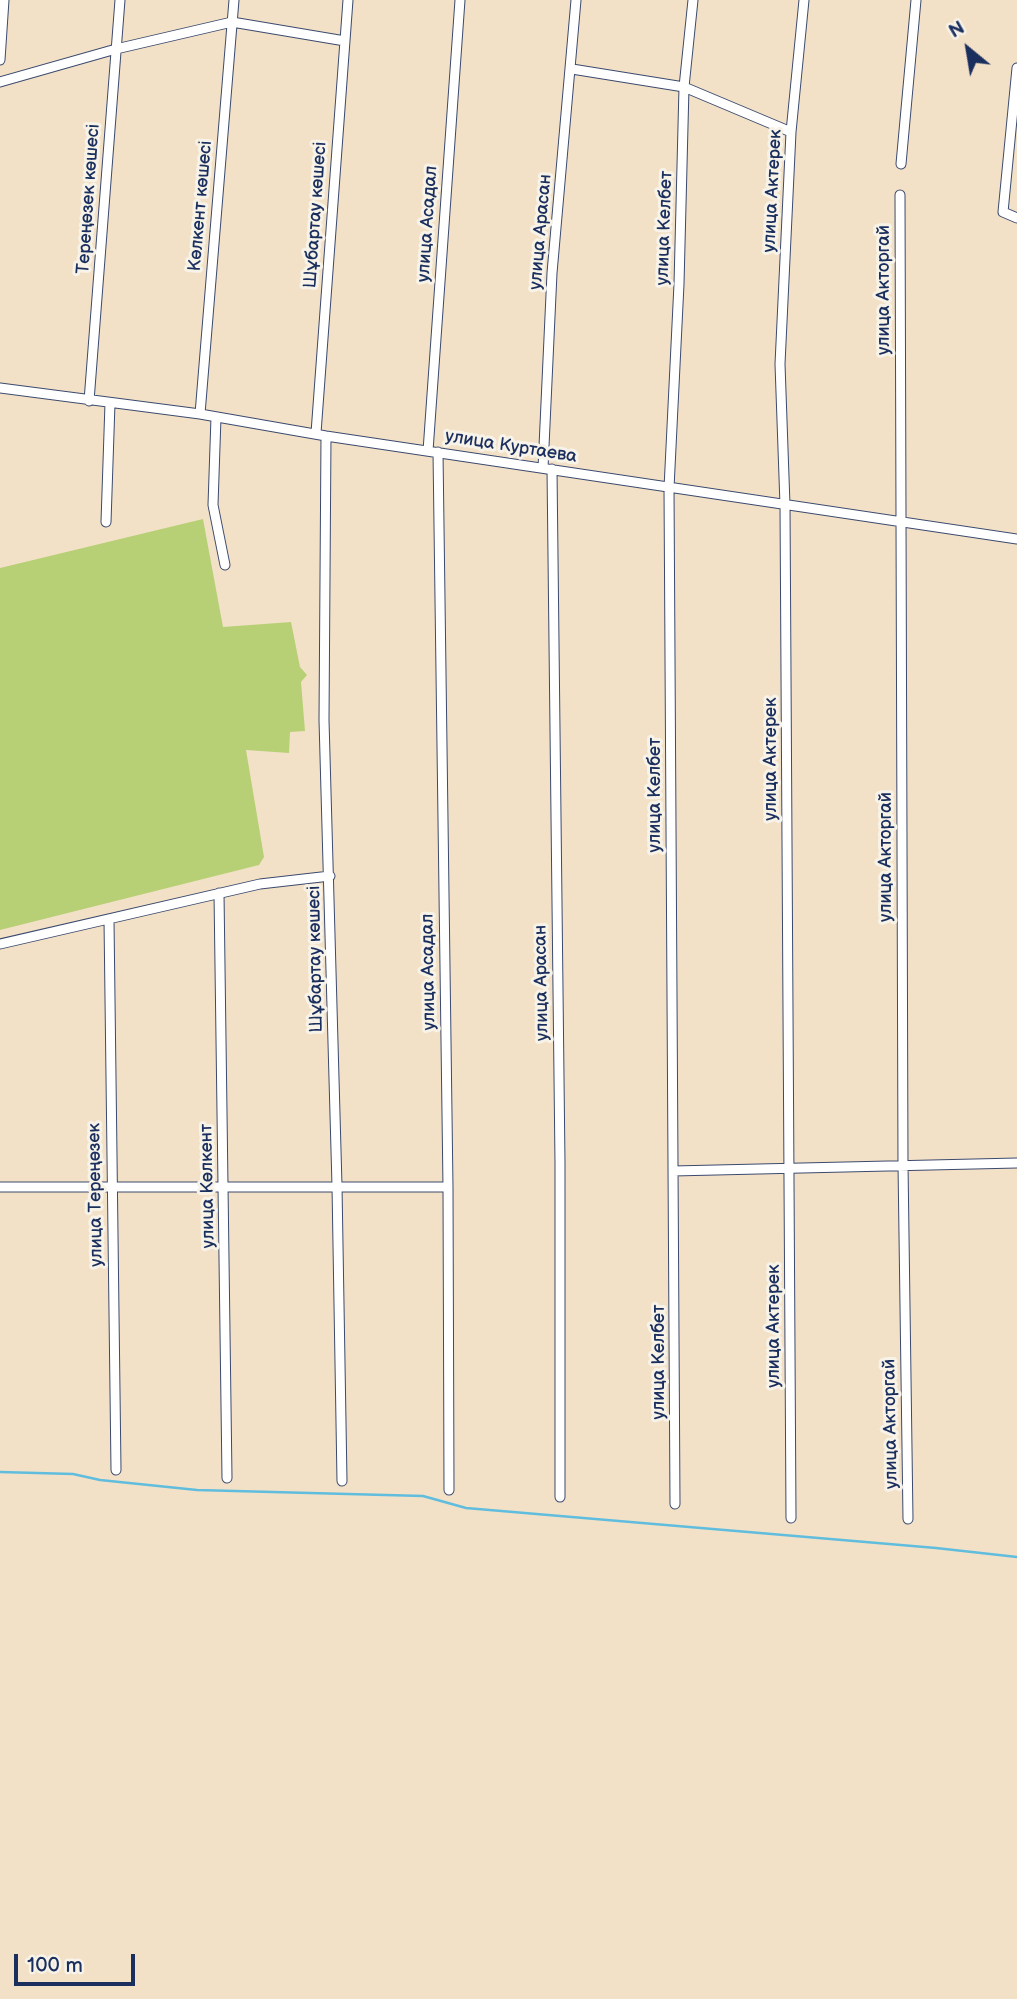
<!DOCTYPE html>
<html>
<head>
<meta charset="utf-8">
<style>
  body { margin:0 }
  #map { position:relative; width:1017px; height:1999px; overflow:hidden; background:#f3e1c7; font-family:"Balsamiq Sans",sans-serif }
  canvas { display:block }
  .north { position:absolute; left:933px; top:14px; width:70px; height:70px; -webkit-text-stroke:5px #f7f3e8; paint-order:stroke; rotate:330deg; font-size:19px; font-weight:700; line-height:28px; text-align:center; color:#1b2f5e }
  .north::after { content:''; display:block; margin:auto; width:24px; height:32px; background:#1b2f5e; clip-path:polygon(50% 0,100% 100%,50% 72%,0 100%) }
  .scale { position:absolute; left:14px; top:1954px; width:121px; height:32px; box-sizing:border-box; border:4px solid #1b2f5e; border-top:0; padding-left:9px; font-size:21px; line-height:24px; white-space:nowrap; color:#1b2f5e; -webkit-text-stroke:5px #f7f3e8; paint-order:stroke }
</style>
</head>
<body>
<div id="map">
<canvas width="1017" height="1999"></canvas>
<div class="north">N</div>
<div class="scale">100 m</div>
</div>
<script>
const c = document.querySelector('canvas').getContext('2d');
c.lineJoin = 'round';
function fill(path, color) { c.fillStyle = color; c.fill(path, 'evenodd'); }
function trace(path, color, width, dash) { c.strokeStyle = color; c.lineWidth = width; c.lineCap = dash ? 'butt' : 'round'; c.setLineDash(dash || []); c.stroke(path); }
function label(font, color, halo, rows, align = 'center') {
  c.font = font + ' "Balsamiq Sans",sans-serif'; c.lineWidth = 6; c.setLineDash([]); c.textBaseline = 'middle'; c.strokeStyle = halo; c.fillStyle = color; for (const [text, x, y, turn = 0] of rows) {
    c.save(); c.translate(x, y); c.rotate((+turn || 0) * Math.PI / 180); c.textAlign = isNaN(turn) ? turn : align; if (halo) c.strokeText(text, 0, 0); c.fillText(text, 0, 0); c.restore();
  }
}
fill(new Path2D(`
  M203,519L223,627L291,622L300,667L307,675L301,682L305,731L290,732L289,753L246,750L264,857L259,865L0,930V568Z`), '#b7d076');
trace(new Path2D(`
  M0,1472L73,1474L100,1480L197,1490L423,1496L466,1508L936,1548L1017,1557`), '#60bdde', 2.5);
const street = new Path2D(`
  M0,60L4,0
  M1017,68L1003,212L1017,218
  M572,69L684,87L791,132
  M0,82L116,49L232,22L345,41
  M901,164L916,0
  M900,195L903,1164L908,1519
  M0,388L200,414L326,436L1017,539
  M89,401L120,0
  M200,414L234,0
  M216,417L213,505L225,565
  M316,433L348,0
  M326,436L324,720L337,1186L342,1481
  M428,451L460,0
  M438,452L448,1187L449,1490
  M543,468L552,273L576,0
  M552,469L560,1163V1497
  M106,522L110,403
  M219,893L227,1478
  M109,920L116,1470
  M0,944L260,884L330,876
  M673,1171L1017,1163
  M0,1187H448
  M675,1504L669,488L679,284L684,87L693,0
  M791,1518L785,505L780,364L791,132L804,0`);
trace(street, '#3b4a6e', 11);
trace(street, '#fff', 9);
label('18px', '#1b2f5e', '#f7f3e8', [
  ["улица Актерек",773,191,-87],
  ["Тереңөзек көшесі",89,199,-86],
  ["Көлкент көшесі",201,206,-85],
  ["Шұбартау көшесі",316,215,-86],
  ["улица Асадал",428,224,-86],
  ["улица Келбет",665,228,-88],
  ["улица Арасан",541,232,-85],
  ["улица Акторгай",884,290,-90],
  ["улица Куртаева",511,447,9],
  ["улица Актерек",771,759,-90],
  ["улица Келбет",655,795,-90],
  ["улица Акторгай",886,857,-90],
  ["Шұбартау көшесі",316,959,-91],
  ["улица Асадал",429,972,-91],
  ["улица Арасан",542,983,-91],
  ["улица Көлкент",208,1186,-91],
  ["улица Тереңөзек",96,1195,-91],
  ["улица Актерек",774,1326,-90],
  ["улица Келбет",659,1362,-90],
  ["улица Акторгай",891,1424,-91]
]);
</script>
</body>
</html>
